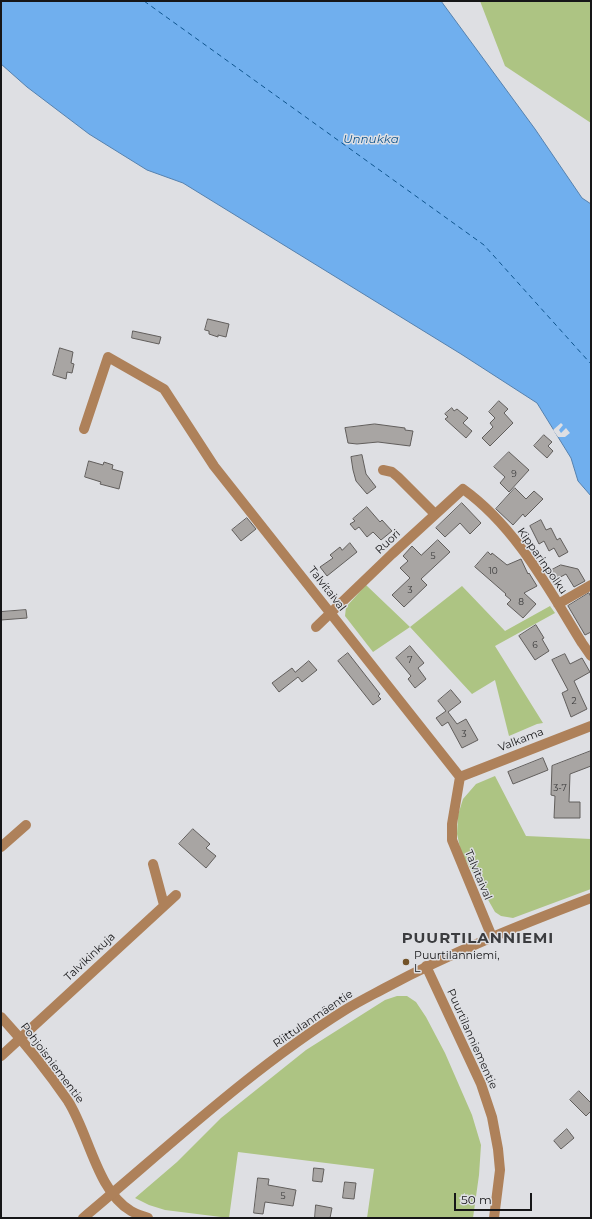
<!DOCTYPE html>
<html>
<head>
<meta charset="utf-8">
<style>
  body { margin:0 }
  #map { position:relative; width:592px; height:1219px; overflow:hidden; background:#dedfe3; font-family:Montserrat,sans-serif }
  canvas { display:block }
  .frame { position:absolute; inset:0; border:2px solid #161618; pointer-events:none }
  .scale { position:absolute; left:454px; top:1193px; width:78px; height:18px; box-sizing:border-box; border:2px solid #161618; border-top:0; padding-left:5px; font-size:12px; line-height:14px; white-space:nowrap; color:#161618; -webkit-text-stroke:3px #dedfe3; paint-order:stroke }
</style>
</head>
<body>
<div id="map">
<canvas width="592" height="1219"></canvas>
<div class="frame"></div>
<div class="scale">50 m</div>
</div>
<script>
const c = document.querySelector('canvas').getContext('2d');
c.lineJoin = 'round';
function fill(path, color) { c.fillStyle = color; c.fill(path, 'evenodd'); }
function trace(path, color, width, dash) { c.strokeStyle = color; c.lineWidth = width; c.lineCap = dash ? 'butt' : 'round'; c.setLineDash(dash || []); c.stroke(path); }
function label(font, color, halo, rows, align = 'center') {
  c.font = font + ' Montserrat,sans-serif'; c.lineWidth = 3; c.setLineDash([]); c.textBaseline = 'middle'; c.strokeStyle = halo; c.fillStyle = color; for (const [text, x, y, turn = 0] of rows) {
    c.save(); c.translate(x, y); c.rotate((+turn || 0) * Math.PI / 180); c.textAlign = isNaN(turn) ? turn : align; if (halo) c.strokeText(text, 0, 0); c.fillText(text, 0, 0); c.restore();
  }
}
fill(new Path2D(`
  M480,1H591V123L505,66Z
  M366,585L410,627L462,586L505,631L550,606L555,613L495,646L543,723L537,724L509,736L495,680L472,694L410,627L373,652L345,616L346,607Z
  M495,776L526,836L591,839V889L513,918L501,916L495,912L461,852L457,834L458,815L463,799L476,784Z
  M397,996H407L416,1002L426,1017L445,1053L472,1115L481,1145L479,1175L473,1218H367L374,1169L238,1152L229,1218L165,1210L149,1205L135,1198L177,1162L221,1118L306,1050L385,1000Z`), '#adc483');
const water = new Path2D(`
  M1,1H441L535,129L582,198L591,204V496L578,481L571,458L537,403L461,354L183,183L147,170L89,134L27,87L1,64Z`);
fill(water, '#70afee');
trace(water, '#5581ae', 1);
fill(new Path2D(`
  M561,423L563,425L559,430L561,433L566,428L570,433L565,437H558L553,430Z`), '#dedfe3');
trace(new Path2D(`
  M144,1L484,245L591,364`), '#0f558e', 1, [5, 4]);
const building = new Path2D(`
  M208,319L229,324L226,337L218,335V337L209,334V331L205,330Z
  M133,331L161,337L159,344L132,338Z
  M60,348L73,352L71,363L74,364L72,373L67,372L66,379L53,375Z
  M499,401L508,409L504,413L513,423L490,446L482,438L493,427L490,423L495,418L489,412Z
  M452,408L454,411L457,409L468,418L463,423L472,431L466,438L445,419L448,417L445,414Z
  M375,424L405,428V430L413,431L410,446L378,442L357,444L348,443L345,428Z
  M544,435L552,442L548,446L553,451L547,458L534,446Z
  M509,452L529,470L509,492L500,483L505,477L494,467Z
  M362,455L366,474L376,487L367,494L356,481L353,470L351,457Z
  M89,461L103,465L104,462L113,465L112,469L123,472L119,489L100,484L101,482L85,477Z
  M515,488L526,499L534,491L543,499L525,517L523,514L513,525L496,509Z
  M462,503L481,523L470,534L460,523L445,537L436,528Z
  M367,507L380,522L382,520L392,531L381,540L373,532L367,537L359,527L355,530L350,524L355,521L353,519Z
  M247,518L256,529L241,541L232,530Z
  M541,520L546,530L551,528L557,540L560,538L568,552L559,557L554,548L549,551L544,541L539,544L530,526Z
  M438,540L450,552L421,579L427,585L404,607L392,595L410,578L400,568L408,561L403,556L412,546L421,555Z
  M350,543L357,552L327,576L320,567L333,558L330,555L340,547L342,550Z
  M488,552L491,555L492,553L507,565L521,559L528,574L529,573L537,586L524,593L536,604L523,618L507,604L511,600L505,595L506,594L475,567Z
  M561,565L578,569L585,581L574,587L566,574L553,581L548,572Z
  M589,593L591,597V632L585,635L568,606Z
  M26,610L27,618L1,620V612Z
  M536,625L544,638L542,639L549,651L535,660L519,636Z
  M410,646L424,663L418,668L426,679L415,688L408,679L411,676L396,658Z
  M348,653L380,694L378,696L381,699L373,705L338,661Z
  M565,654L570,664L582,658L590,672L574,681L587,709L571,717L562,693L568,690L552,660Z
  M309,661L317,670L302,682L298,677L279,692L272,683L292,668L295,672Z
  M451,690L461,702L448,712L457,724L466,719L478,740L462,748L448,722L442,726L436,718L446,711L438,701Z
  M591,751V766L570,774L569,802H580V818H554L555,796L551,795L552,766Z
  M543,758L548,770L513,784L508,772Z
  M193,829L210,844L206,848L216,856L206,868L179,844Z
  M579,1091L591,1103V1111L586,1116L570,1100Z
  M567,1129L574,1138L561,1149L554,1141Z
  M314,1168L324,1169L322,1182L313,1181Z
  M258,1178L269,1179L268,1185L296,1190L293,1206L265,1202L263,1214L254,1213Z
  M345,1182L356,1183L354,1199L343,1198Z
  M316,1205L332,1208L330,1218H315Z`);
fill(building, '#a8a5a3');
trace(building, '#615e5c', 1);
trace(new Path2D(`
  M84,429L108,357L164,389L214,466L460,777L452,824V840L492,937
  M383,470L392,472L398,477L435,514
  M558,604L591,585
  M316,627L392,554L463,489C516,527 548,588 582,643L591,656
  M460,777L591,726
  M1,847L26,825
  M153,864L164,905
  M426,966L481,1084L492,1117L498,1149L500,1170L494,1218
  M1,1017C25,1043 48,1072 68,1101C89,1134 97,1191 131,1211C136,1214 143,1216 148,1218
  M1,1056L176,895`), '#ae815a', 10);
trace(new Path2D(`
  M83,1218C168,1147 252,1068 345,1010C358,1002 372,995 385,988C452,952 520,925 591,898`), '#ae815a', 10);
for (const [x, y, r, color] of [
  [406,962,4,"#725228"]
]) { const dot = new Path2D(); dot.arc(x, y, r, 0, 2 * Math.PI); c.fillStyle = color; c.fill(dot); trace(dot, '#dedfe3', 1.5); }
label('9px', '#3a3a3b', null, [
  ["9",514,474],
  ["5",433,556],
  ["10",493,571],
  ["3",410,590],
  ["8",521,602],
  ["6",535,645],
  ["7",410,660],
  ["2",574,701],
  ["3",464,734],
  ["3-7",560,788],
  ["5",283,1196]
]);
label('11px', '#161618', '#dedfe3', [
  ["Ruori",388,542,-43],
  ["Kipparinpolku",542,561,55],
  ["Talvitaival",327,589,52],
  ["Valkama",521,740,-21],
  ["Talvitaival",478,875,67],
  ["Talvikinkuja",90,957,-43],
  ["Riittulanmäentie",313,1019,-34],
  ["Puurtilanniementie",472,1039,66],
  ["Pohjoisniementie",52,1063,53]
]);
label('11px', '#161618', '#dedfe3', [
  ["Puurtilanniemi,",414,956],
  ["L",414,969]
], 'left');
label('italic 12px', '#0f558e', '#dedfe3', [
  ["Unnukka",371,139]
]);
c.letterSpacing = '1px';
label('bold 15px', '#3b3c3f', '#dedfe3', [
  ["PUURTILANNIEMI",478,939]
]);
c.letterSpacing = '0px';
</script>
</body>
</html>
